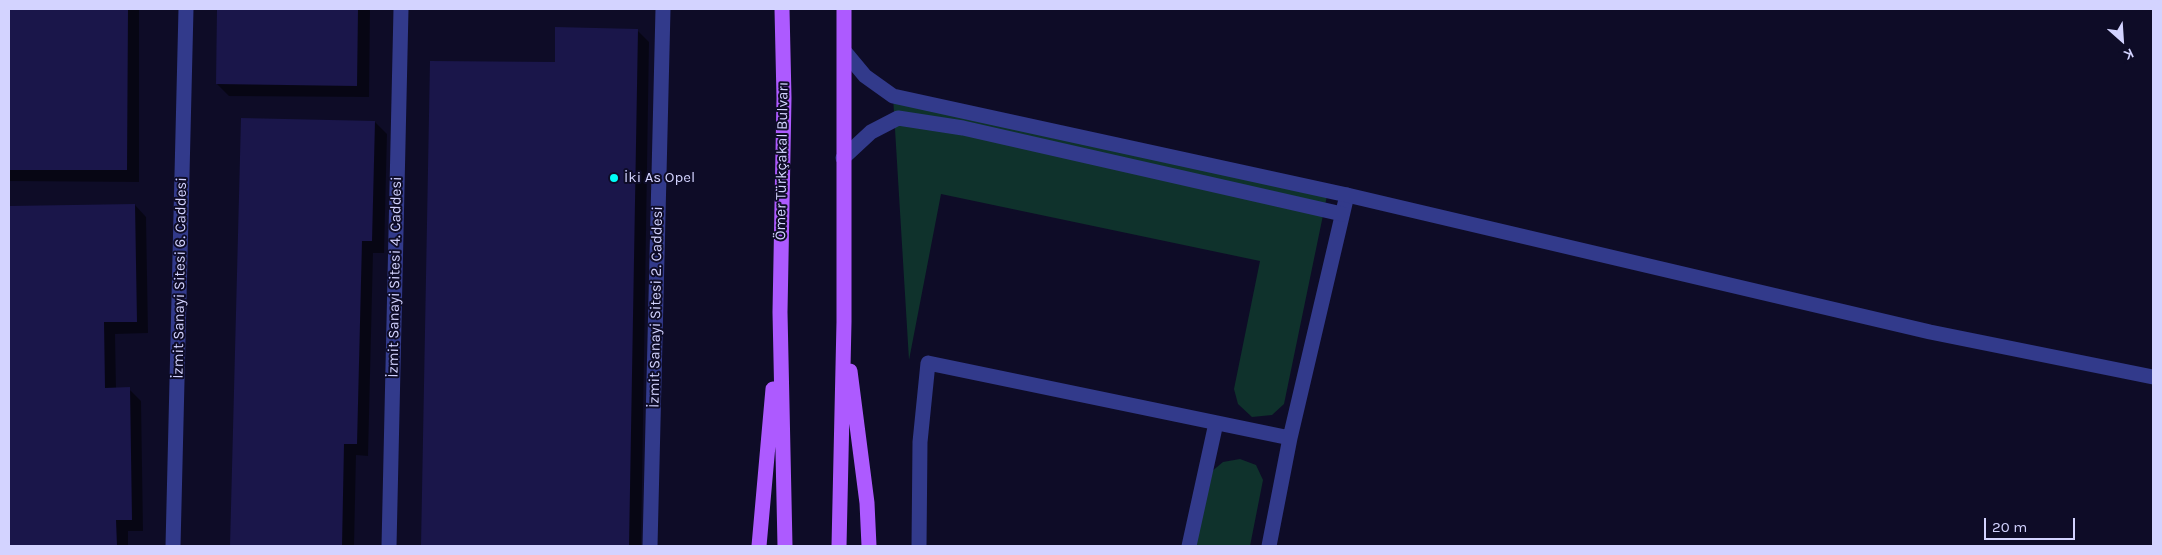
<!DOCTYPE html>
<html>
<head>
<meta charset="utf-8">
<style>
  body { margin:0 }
  #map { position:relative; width:2162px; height:555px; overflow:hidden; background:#0e0c27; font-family:Karla,sans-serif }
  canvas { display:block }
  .frame { position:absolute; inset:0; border:10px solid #d3d3ff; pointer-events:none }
  .north { position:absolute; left:2097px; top:15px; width:50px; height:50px; -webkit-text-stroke:4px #0e0c27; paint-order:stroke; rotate:154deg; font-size:14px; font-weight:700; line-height:20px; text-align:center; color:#d3d3ff }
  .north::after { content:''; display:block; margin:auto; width:18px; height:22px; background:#d3d3ff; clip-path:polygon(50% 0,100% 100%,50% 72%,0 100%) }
  .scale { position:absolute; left:1984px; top:518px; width:91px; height:22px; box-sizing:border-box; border:2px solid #d3d3ff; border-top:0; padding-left:6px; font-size:15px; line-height:18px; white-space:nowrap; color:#d3d3ff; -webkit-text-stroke:4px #0e0c27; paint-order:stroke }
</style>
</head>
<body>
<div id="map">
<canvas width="2162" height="555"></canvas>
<div class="frame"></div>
<div class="north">K</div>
<div class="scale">20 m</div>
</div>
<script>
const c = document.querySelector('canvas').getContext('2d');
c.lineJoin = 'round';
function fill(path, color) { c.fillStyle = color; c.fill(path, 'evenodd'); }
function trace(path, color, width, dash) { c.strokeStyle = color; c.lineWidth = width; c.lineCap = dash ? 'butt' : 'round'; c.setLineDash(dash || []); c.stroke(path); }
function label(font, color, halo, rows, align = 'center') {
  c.font = font + ' Karla,sans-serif'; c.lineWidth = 4; c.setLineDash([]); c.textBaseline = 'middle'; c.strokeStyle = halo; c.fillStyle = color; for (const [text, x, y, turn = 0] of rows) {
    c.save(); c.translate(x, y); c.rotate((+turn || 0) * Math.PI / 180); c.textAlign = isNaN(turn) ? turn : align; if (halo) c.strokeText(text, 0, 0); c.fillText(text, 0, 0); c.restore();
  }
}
fill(new Path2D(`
  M893,96L1328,191L1284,404L1272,415L1252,417L1238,404L1234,389L1260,261L941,194L909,360Z
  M1240,459L1256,465L1263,480L1250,546H1196L1211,472L1223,462Z`), '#0f322c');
fill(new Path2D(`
  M9,9H139V182L9,181Z
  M218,9H370L369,97L229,96L217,84Z
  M611,9H646V10Z
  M637,30L649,42L641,546H422L431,62L556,64Z
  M242,119L375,122L387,134L384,253H373L368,456L356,455L354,546H231Z
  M135,205L146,217L148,333L115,334L116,389H129L141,401L143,531H128V546H9V207Z`), '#0007');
fill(new Path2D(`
  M9,9H128L127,170H9Z
  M217,9H358L357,86L216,84Z
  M555,27L638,29L629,546H421L430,61L555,62Z
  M241,118L375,121L372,241H362L357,444H344L342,546H230Z
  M135,204L137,322H104L105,388L130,387L132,520H116L117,546H9V206Z`), '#1a164a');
trace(new Path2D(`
  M919,546L920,442L928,363L1290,438
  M1189,546L1216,423
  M1269,546L1290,438L1347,195`), '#323a8b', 15);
trace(new Path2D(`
  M845,52L865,76L893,96L1347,195L1930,332L2153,377
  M843,158L871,132L898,118L963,128L1342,214
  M173,546L186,9
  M389,546L401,9
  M650,546L663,9`), '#323a8b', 15);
trace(new Path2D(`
  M782,9L784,98L780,312L785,546
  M850,371L867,503L869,546
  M759,546L773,389
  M839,546L844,322V9`), '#ad5aff', 15);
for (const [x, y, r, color] of [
  [614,178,5,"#00fef8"]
]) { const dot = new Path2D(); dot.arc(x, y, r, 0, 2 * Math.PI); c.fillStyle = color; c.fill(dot); trace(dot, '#0e0c27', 2); }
label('15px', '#d3d3ff', '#0e0c27', [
  ["Ömer Türkçakal Bulvarı",782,161,-89],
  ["İzmit Sanayi Sitesi 4. Caddesi",395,277,-89],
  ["İzmit Sanayi Sitesi 6. Caddesi",180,278,-89],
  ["İzmit Sanayi Sitesi 2. Caddesi",656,307,-89]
]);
label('15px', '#d3d3ff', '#0e0c27', [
  ["İki As Opel",624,178]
], 'left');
</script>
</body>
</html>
